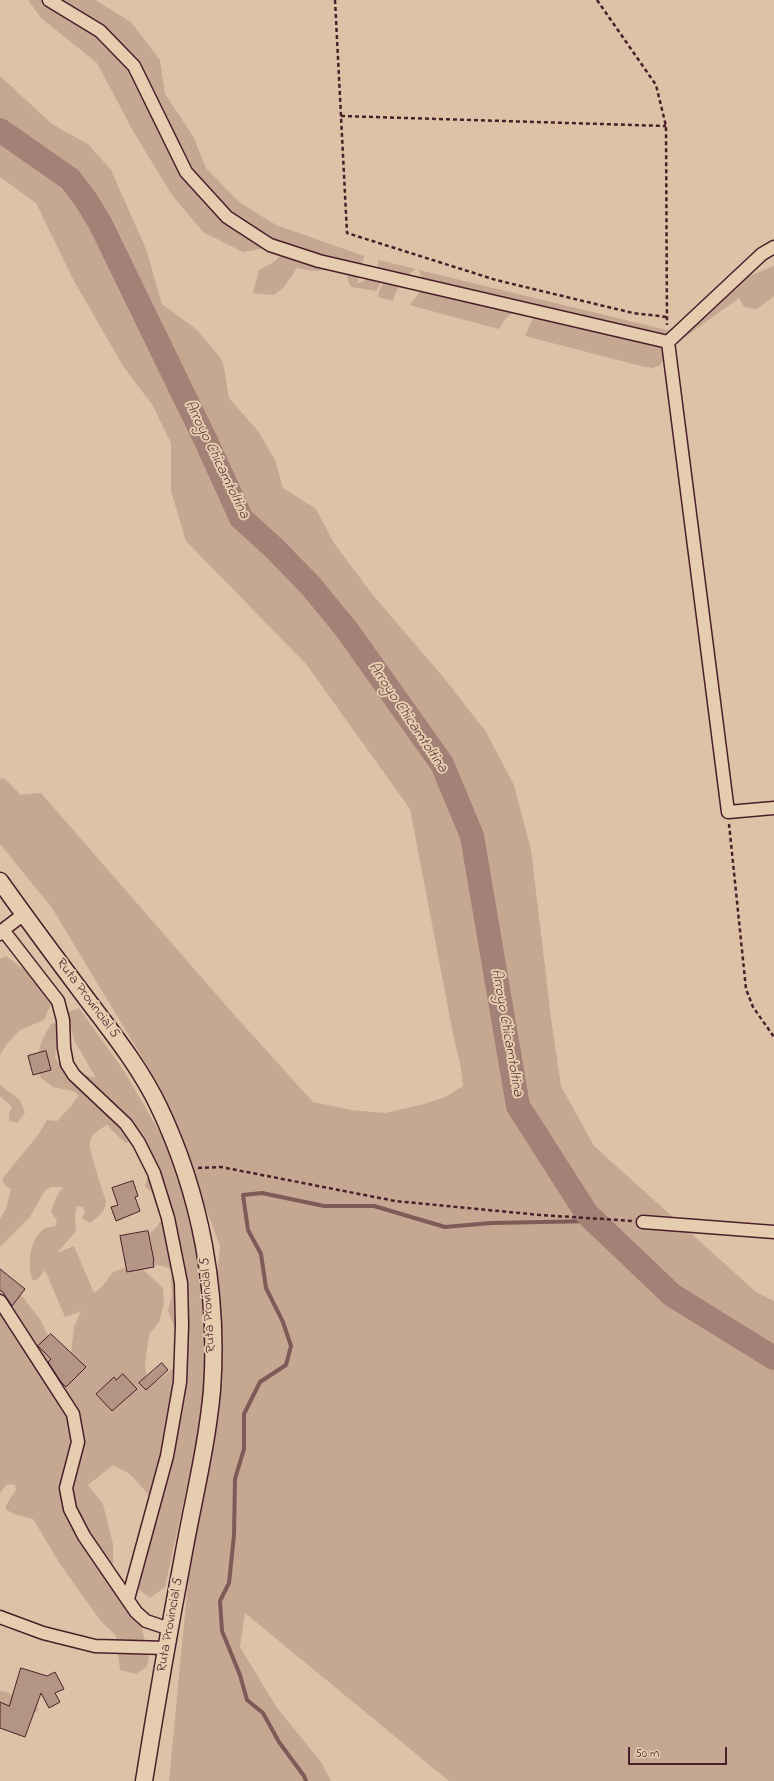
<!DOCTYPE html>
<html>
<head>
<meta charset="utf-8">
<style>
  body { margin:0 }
  #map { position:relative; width:774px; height:1781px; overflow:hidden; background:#dec2a7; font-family:"Indie Flower",sans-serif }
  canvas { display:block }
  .scale { position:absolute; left:628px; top:1747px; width:99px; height:18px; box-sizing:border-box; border:2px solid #4a1f2b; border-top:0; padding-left:5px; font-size:12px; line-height:14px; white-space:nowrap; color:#4a1f2b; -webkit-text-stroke:3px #e7cdaf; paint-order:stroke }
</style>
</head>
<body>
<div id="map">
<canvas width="774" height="1781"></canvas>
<div class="scale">50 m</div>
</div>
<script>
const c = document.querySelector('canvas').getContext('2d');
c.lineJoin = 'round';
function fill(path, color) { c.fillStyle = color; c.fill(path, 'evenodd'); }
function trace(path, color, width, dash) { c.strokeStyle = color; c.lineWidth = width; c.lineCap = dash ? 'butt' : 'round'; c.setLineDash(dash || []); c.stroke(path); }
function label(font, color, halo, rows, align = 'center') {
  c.font = font + ' "Indie Flower",sans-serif'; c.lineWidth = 4; c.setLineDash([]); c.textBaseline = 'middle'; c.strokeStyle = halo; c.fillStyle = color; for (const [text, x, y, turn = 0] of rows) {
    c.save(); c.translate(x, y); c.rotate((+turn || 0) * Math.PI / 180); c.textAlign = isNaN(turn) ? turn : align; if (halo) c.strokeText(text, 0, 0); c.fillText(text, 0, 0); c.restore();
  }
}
fill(new Path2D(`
  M28,0H95L131,22L160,60L165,94L193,136L206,168L239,202L276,225L364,256L357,283C366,282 373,273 378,267V260L416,269C405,276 396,288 393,301L378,297L379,291L383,284L381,282L376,291L351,287L347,278L350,270L349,268L313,271L297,268L284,287L274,295L253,293L259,270L274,262L282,254L267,248L243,252L203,232L172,195L133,131L97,63L41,18Z
  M0,76L52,124L89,145L111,170L146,249L162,304L196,329L220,357L223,363L229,398L258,431L275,460L283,488L316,509L334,543L372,594L444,678L486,732L514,785L531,850L551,1018L561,1086L594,1146L756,1292L774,1301V1781H449L245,1613L240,1647L277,1708L321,1762L331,1781H169L205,1403L165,1587L150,1598L136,1587L157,1504L130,1474L113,1465L88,1485L103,1504L113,1544V1565L141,1625L149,1659L147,1667L136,1674L120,1670L116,1636L100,1620L60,1564L33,1519L14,1514L5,1509L8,1502L16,1490L15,1485L7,1484L0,1493V1275L14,1286L40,1319L53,1346L70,1363L74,1327L81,1311L65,1317L45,1270L38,1279L33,1281C26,1266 30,1237 45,1228C48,1227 52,1227 55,1226L57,1221L51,1211L57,1196L63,1187H51L45,1190L30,1217L0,1247V1219L6,1209L11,1189L5,1185L2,1179L38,1135L47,1120L57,1121L71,1106L79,1095L73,1091L53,1087L40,1077C37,1053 38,1044 52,1023L59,1025L60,1035L56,1044L55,1058L67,1074L79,1071L85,1075L96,1078L75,1042L66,1013L79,1008L124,1071L167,1145L183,1194L194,1216L203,1272L207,1336L206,1390L220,1246L160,1087L52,908L0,844V779L4,778L21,795L41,793L236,1017L313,1102L351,1110L385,1113L424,1104L445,1097L463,1086L460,1063L454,1039L410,809L306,664L186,541L171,491V443L153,406L123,366L74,281L36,203L0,177ZM107,1125L120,1138L126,1143L129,1142L148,1150L155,1167L147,1178L145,1187L165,1201L168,1210L156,1228L146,1236V1263L163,1266L173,1270L171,1280L172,1295L168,1310L184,1355L169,1372L157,1381L147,1378L145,1366L149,1335L159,1322L164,1303L163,1288L137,1264L113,1272L102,1287L94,1293L74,1246L57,1253L76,1231L75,1214L77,1206L83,1207L85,1213L82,1218L90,1223C97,1217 106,1212 106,1201C103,1192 88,1149 90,1142C92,1133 100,1129 107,1125Z
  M774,266V296L757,309L744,307L739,298L674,345L660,365L653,368L641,366L525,336L533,318L527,312C510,311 508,315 499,329L409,305C420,295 426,284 419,270L671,331L742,279Z
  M6,956L31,975L51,1004L44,1020L20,1030L6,1045L0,1055V959Z
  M0,1085L20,1100L25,1113L17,1123L9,1121V1114L12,1107L0,1096Z
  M0,1691L7,1692L36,1707L39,1710L26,1717L0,1708Z`), '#c5a792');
trace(new Path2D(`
  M306,1781L304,1776L279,1742L263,1713L247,1700L240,1675L222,1631L220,1601L229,1583L234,1535L235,1479L244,1449V1414L260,1382L286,1365L291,1346L283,1322L266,1288L261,1254L248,1230L243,1195L262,1193L324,1206H374L445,1227L491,1223L594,1221`), '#7f5a58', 4);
trace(new Path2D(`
  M0,130L70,179L86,200L100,223L207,443L241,518L275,549L310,585L347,630L442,764L472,836L518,1106L587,1214L672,1295L774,1358`), '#a38176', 24);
const building = new Path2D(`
  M46,1051L51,1070L33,1075L28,1056Z
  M133,1181L138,1196L135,1197L140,1211L116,1221L111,1207L118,1205L112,1188Z
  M148,1231L154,1261L153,1262L154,1267L127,1272L120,1236Z
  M0,1269L25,1289L12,1306L4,1294V1293L0,1290Z
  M51,1334L86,1367L66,1387L61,1382L48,1362L51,1359L38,1346Z
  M162,1363L168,1370L146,1390L139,1383Z
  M123,1374L137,1389L112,1411L96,1394L114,1377L116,1380Z
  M21,1668L47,1676L55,1672L64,1689L55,1693L60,1702L49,1708L41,1693L25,1737L0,1728V1702L9,1706Z`);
fill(building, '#b49484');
trace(building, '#4a1f2b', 1);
const street = new Path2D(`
  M49,0L100,31L134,66L186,172L227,217L270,245L319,261L668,342
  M668,342L728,812L774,808
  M668,342L762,254L774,247
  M3,930L58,1001L63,1020L64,1048L67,1064L74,1075L126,1124L139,1143L154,1173L168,1218L181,1283L182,1325L180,1382L167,1456L128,1599
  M0,934L3,930L24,914
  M643,1222L774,1232
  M0,1301L73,1414L78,1442L66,1488L70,1509L84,1536L136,1612L146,1621L170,1629
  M0,1617L43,1633L95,1646L166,1648`);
const secondary = new Path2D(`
  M0,881C29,922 59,962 89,1002C114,1035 141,1069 159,1107C201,1195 219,1293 212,1390C207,1446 193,1501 183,1557C169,1631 156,1706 144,1781`);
trace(street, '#4a1f2b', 15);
trace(secondary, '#4a1f2b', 19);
trace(new Path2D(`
  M335,0L347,233L496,280L633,313L667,317
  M597,0L656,85L666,126L667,325
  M341,116L666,126
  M729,824L746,989L753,1007L774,1037
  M198,1168L221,1167L395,1201L540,1215L633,1221`), '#4a1f2b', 2.5, [4, 3]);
trace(street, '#e7cdaf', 12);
trace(secondary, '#e7cdaf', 16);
label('14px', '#4a1f2b', '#e7cdaf', [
  ["Ruta Provincial 5",87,999,53],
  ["Ruta Provincial 5",209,1305,-94],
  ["Ruta Provincial 5",171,1625,-80]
]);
label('italic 15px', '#5c333a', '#e7cdaf', [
  ["Arroyo Chicamtoltina",216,460,64],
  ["Arroyo Chicamtoltina",407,718,56],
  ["Arroyo Chicamtoltina",506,1033,80]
]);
</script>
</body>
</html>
